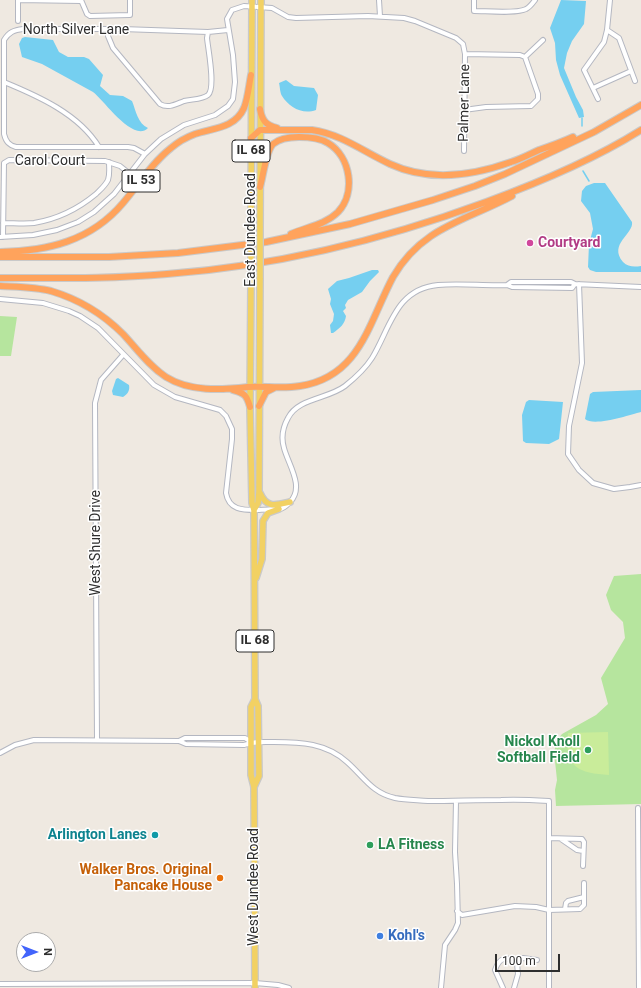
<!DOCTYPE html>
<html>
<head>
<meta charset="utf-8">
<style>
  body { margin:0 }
  #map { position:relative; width:641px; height:988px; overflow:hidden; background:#efe9e1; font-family:Roboto,sans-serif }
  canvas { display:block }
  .north { position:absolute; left:16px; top:932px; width:40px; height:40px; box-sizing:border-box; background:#fff; border:1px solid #ababab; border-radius:50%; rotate:90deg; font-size:11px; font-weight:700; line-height:16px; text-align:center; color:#2e2e2e }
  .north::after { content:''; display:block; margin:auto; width:14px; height:18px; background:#4264fb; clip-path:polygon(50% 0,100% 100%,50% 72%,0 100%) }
  .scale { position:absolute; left:495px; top:954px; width:65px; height:18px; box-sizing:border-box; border:2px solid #2e2e2e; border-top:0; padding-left:5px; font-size:12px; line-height:14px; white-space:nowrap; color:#2e2e2e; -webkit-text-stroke:3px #fff; paint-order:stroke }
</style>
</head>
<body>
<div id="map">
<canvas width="641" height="988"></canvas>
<div class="north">N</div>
<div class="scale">100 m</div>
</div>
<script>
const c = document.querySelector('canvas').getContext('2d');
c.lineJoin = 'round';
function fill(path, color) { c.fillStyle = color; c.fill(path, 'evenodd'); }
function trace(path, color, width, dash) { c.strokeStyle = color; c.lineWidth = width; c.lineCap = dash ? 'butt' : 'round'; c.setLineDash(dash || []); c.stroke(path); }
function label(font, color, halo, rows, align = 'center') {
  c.font = font + ' Roboto,sans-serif'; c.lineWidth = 3; c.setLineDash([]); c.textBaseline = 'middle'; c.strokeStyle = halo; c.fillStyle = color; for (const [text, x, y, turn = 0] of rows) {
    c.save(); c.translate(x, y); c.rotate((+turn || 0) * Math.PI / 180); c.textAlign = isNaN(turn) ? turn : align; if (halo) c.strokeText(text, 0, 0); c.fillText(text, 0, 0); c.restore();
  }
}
fill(new Path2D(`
  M0,316L17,317L11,356H0Z
  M641,574V804L556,806L555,790L557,780L554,752L557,740L562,734L596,715L608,704L601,678L625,638L623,622L611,610L606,595L614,576Z`), '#b6e59e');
fill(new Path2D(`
  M608,732L609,775C579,773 564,768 568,733Z`), '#c9ec9a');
fill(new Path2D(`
  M561,0L586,1L584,24L572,41L567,53L564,68L576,97L583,110L584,117L579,118L560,75L556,60L555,43L550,28Z
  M25,37L53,40L59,52L68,57H84L89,59L103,75L100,86L110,95L123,96L132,101C136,111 138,124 148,128C133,143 104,100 93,92L42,64L22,57L19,44L22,38Z
  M286,80L294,86L314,88L318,95L316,110C302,115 289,107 282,96C280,93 280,87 279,83Z
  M594,183H605L632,222C634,234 608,244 623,262C628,267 634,267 641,266V272H596L590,270L588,267L589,244L593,229L590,213L581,201L582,191L586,186Z
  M372,270H378L379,272L370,281L362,292L348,300L345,305L346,308L343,311L346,316C345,324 340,328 333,333H331L330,325L333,321L334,314L330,304L331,299L328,289L337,281L349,278Z
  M118,378L129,385C130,390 128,394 123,397L113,395L112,391L116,379Z
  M641,390V412C629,415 594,427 585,419L590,394L593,392Z
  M529,400L563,402L559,439L549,444L526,443L523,441L522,415L526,402Z`), '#75cff0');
trace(new Path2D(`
  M582,118V126
  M583,171L589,181`), '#75cff0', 1.5);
const minor = new Path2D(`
  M81,0L87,14L90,16L130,15V0
  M379,0L380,16
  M474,0V11C486,11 517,14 526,9C530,7 532,4 535,0
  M18,21V0L81,1
  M108,29V36L113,48L160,104C168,109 176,104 184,101C191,99 202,100 208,95C216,88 208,49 207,38L208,32
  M607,30L619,38L635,81
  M525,57L543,40
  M4,82C38,96 79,114 99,147
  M593,88L631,71
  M598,99L584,70L604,42L607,30L610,0
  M464,110L486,107L531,106L538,99V94L525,57L520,55L465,54
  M145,154L134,148L128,147H16C9,145 6,142 4,134V40C9,32 14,30 23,29H122L208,32L228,30
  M3,223C13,223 25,224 34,223C58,219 78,209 96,194C100,190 105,186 108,180C110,174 109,168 109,162
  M0,237L33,235L57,230L78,222L94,212L114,194L145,154L161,139L184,125L215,115L228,106L233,99L235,82L233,55L227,19L232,10L244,6L272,8L288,17L296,18L368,16L404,18L415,21L456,38L463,44L465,54L464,151
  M3,237L4,163L9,160L105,161L120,166L130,174
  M579,284L582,363L569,426L568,454L579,470L593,483L614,489L630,487L641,485
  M507,285L511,282H571L575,284L641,287
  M0,299L43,303L69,311L80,316L98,328L154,385L175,397L220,410L226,416L232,429V439L226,493C229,511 244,510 259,510C266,509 274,510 280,509C285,508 287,505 290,502C305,487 288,464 284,448C281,438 283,427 288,418C298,398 328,399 345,386C355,378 365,369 372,358C390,329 395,289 438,285C460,283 485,286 507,285L512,287L572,288L575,284
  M97,740L95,403L101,380L123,355
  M179,741L185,738H245L251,742
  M0,753L15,745L34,740L179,741L186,744L244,745C255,741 262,742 274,742C301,742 326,743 347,762C364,777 372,793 395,798C406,800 417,800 428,801C452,801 477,800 501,800C517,799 533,800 549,801V988
  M638,808L639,988
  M549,838L582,839L584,842L583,866
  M561,839L577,850L583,851
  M565,909L566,903L568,901L584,897
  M457,911L462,915L515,906L536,907L549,910L580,909L584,905V883
  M514,961L523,958L537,960
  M0,984L255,983L278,985L289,988
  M441,988L445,945L455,930L458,923L457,884L455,852L456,801
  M503,988L495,970C499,958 506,955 517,963L518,974L514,988`);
const major = new Path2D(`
  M251,228L252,0
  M260,228L261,0
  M251,282L250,407L252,503L254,510L255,699L251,707V775L254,787L255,988
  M260,493C267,509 276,505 290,502
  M254,510L258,503L259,492L260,278
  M256,578L262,559L263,521L268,513L279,509
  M254,787L259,776L258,706L255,699`);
const highway = new Path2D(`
  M260,109C262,121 266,125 277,128
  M251,138L260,130H312C341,134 364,152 390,164C429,182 472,176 511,162C521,159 530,154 539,150C551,146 562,142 573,137
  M260,187C263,177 266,151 273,144C280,138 290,137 299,137C308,137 320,138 328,143C351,157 356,193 338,212C325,225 307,227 291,234
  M0,252C48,251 91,241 123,203C139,184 152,163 171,148C178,142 187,137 195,134C214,128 235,128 244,108C248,98 249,85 251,75
  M0,257H109L178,253L266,242L350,224L433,200L475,186L505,174L594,132L641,105
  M0,278C56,278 112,279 167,274C277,266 383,240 486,202C538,183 595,159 641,130
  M0,286C17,287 35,287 51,291C78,299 103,314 123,334C137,349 149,366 166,377C190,392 221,390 248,387C265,386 283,389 300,386C360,377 369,322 393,277C422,227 465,221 512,196
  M233,390C245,393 247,396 250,407
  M259,406L266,392L274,388`);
trace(minor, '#b4b7c1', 6);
trace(major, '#c9c9c9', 8);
trace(highway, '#c9c9c9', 8);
trace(minor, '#fff', 4);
trace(major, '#f2d163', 5.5);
trace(highway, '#ffa35c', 6);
const majorBridge = new Path2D(`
  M251,228V282
  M260,228V278`);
trace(majorBridge, '#c9c9c9', 8, []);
trace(majorBridge, '#f2d163', 5.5);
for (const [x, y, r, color] of [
  [530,243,4,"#d1479c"],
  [588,750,4,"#2e9e5b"],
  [155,835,4,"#0f9aa8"],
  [370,845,4,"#2e9e5b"],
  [220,878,4,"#e8710a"],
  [380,936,4,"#3f7fe0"]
]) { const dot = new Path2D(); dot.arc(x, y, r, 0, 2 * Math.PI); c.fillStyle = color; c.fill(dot); trace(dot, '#fff', 1.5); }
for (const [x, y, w] of [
  [251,151,38],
  [141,181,38],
  [255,641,38]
]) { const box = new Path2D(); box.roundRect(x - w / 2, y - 11, w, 22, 3); c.fillStyle = '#fff'; c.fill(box); trace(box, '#2e2e2e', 1); }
label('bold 13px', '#2e2e2e', null, [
  ["IL 68",251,151],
  ["IL 53",141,181],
  ["IL 68",255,641]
]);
label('14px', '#2e2e2e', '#fff', [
  ["North Silver Lane",76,30],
  ["Palmer Lane",465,103,-89],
  ["Carol Court",50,161],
  ["East Dundee Road",251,230,-90],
  ["West Shure Drive",96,543,-90],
  ["West Dundee Road",254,887,-90]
]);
label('bold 14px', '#b23c85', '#fff', [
  ["Courtyard",538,243]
], 'left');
label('bold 14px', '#27864d', '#fff', [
  ["Nickol Knoll",580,742],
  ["Softball Field",580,758],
  ["LA Fitness",378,845,"left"]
], 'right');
label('bold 14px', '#0d838f', '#fff', [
  ["Arlington Lanes",147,835]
], 'right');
label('bold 14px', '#c56008', '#fff', [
  ["Walker Bros. Original",212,870],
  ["Pancake House",212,886]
], 'right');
label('bold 14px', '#366cbe', '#fff', [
  ["Kohl's",388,936]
], 'left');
</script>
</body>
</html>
